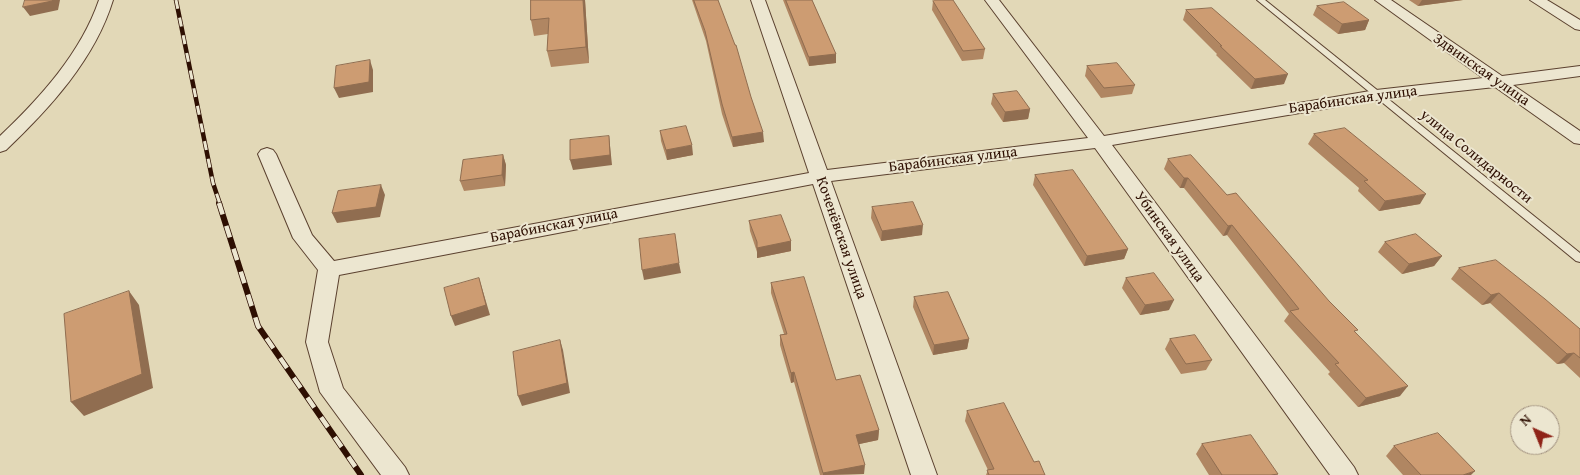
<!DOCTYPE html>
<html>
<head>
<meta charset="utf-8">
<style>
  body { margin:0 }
  #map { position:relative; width:1580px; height:475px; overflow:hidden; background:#e2d8b7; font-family:"Gentium Book Plus",serif }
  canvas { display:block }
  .north { position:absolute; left:1510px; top:405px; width:50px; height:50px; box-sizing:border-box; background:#ece6d0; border:1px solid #a0907e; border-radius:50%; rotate:316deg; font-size:14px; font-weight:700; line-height:20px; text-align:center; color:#2e0f02 }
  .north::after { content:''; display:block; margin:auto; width:18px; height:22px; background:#8f2418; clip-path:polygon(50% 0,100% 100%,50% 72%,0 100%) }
</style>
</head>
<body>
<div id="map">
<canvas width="1580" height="475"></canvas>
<div class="north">N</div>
</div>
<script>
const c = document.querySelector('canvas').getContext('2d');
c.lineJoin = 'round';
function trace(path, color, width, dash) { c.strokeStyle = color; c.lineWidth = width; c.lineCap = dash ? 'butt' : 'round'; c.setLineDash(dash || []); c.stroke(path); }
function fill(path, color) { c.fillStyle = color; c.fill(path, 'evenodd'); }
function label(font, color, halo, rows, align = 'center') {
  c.font = font + ' "Gentium Book Plus",serif'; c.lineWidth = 4; c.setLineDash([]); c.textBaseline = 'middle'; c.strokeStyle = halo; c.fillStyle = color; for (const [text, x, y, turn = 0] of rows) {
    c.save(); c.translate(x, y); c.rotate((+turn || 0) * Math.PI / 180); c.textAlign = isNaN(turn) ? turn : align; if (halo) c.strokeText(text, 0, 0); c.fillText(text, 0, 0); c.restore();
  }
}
const service = new Path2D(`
  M1257,0H1265L1580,253V262L1576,261Z`);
const minor = new Path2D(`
  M99,0H113C95,59 50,108 6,150L0,152V136C40,98 81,53 99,0Z
  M751,0H765L827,170L1088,138L985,0H999L1104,136L1376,90L1483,78L1375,0H1391L1502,76L1580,66V76L1513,85L1580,131V144L1574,143L1495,87L1376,100L1112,145L1354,467L1358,475H1330L1095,148L831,181L937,475H911L813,184L339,275L328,342L343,388L405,467L409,475H381L320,392L306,342L318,270L293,238L258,154L261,150L267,148L273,150L276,154L312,235L334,261L809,173Z
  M1530,0H1547L1580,20V30L1575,29Z`);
trace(service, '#5b412f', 2);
trace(minor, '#5b412f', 2);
fill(service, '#ece6d0');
fill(minor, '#ece6d0');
const railFar1 = new Path2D(`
  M176,0L213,183L220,204`);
const rail = new Path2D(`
  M219,203L258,326L361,475`);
trace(railFar1, '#2e0f02', 4.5);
trace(rail, '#2e0f02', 6);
trace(railFar1, '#ece6d0', 3, [9]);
trace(rail, '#ece6d0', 4.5, [12]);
fill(new Path2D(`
  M585,0L589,63L551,67L547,51L548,34L534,36L531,20Z
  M692,0H718L764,142L733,147L722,114L706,41Z
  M783,0H812L836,54V63L809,66Z
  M1409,0H1463L1418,6Z
  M933,1L985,49L983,59L962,61L932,10Z
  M1317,6L1369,20L1365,30L1338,34L1313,15Z
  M1186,10L1284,84L1251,89L1216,55L1217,54L1183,20Z
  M1087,66L1135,85L1132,94L1101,98L1085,76Z
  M993,94L1030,109L1028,119L1003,122L991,104Z
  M660,131L693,155L667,160L661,141Z
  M1314,134L1420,204L1379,211L1358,191L1359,188L1308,144Z
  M503,155L506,165L505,186L464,191L460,181Z
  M1168,159L1227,195L1356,333L1400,396L1358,407L1328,374L1330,372L1284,321L1289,314L1227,235L1223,236L1184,188H1180L1164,169Z
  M1035,175L1128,249L1124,259L1084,266L1033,185Z
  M872,207L922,235L881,241L871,218Z
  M749,221L791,241V251L757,258V252L750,231Z
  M1385,242L1442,256L1434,266L1402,274L1378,252Z
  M1459,268L1580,329V378L1564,363L1557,364L1490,303L1482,305L1451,279Z
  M1126,278L1169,310L1140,315L1122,288Z
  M771,283L836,380L879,430L878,440L859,444L864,474L820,475L794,382L791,383L780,345V335L784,334L771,293Z
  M914,297L969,339L967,349L933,355L913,307Z
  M1170,339L1212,360L1206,370L1181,374L1165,349Z
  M967,411L1034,462L1045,475H986L988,470L965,421Z
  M1202,444L1278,474L1277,475H1209L1196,454Z
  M1394,446L1471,475H1403L1386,456Z`), '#b08662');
fill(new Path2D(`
  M53,0H60L58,10L30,16L23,7Z
  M583,0H585L589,63L586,47Z
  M1422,0H1463L1418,6Z
  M1369,20L1365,30L1338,34L1342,24Z
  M836,54V63L809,66V57Z
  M370,60L373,70V92L339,98L334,88Z
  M1288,74L1284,84L1251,89L1255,79Z
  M1030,109L1028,119L1003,122L1005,112Z
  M763,132L764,142L733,147L732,137Z
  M609,136L612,165L573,170L570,160Z
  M692,145L693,155L667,160L666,150Z
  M503,155L506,165L505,186L502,175Z
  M1184,178H1188L1184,188H1180Z
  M381,185L385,195L380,217L337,223L332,213Z
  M1426,194L1420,204L1379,211L1385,201Z
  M923,225L922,235L881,241L882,231Z
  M1232,225L1227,235L1223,236L1228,226Z
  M791,241V251L757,258V248Z
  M1128,249L1124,259L1084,266L1087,256Z
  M1442,256L1434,266L1402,274L1409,264Z
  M679,263L681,273L644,280L642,270Z
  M479,278L490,315L455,326L451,316Z
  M129,291L139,305L153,388L84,416L71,402Z
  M1499,293L1490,303L1482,305L1491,295Z
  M1174,300L1169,310L1140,315L1145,305Z
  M969,339L967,349L933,355L934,345Z
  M560,340L563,350L570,393L522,406L518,396Z
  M1574,353L1564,363L1557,364L1567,354Z
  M794,372V382L791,383V373Z
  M1408,386L1400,396L1358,407L1366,398Z
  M879,430L878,440L855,445L856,435Z
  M865,465L864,474L823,475V473Z
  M1475,471L1471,475H1463Z`), '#906d50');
const building = new Path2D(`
  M25,0H53L52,1L23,7Z
  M531,0H583L586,47L547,51L549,18L531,20Z
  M694,0H718L735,45H736L751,97L763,132L732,137L722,104L705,31Z
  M786,0H812L836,54L809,57Z
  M934,0H953L985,49L963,51L933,1Z
  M1344,2L1369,20L1342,24L1317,6Z
  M1212,8L1288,74L1255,79L1220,46H1222L1186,10Z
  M370,60L369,82L334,88L336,66Z
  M1117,63L1135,85L1104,88L1087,66Z
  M1017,91L1030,109L1005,112L993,94Z
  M686,126L692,145L666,150L660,131Z
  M1345,128L1426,194L1385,201L1364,181L1368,180L1314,134Z
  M609,136L610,155L570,160V140Z
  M503,155L502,175L460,181L463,160Z
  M1191,155L1227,195L1236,193L1329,301L1358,330L1354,331L1408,386L1366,398L1335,364L1339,363L1290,311L1299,309L1232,225L1228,226L1188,178H1184L1168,159Z
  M1073,170L1128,249L1087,256L1035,175Z
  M381,185L376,207L332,213L338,191Z
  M913,202L923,225L882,231L872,207Z
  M781,215L791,241L757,248V242L749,221Z
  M675,234L679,263L642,270L639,239Z
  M1416,234L1442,256L1409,264L1385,242Z
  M1496,260L1545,299L1580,329V358L1574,353L1567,354L1499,293L1491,295L1459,268Z
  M1154,273L1174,300L1145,305L1126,278Z
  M804,277L836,380L860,375L879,430L856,435L865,465L823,473L794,372L791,373L780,335L787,334L771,283Z
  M479,278L486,305L451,316L444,288Z
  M129,291L142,374L71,402L64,314Z
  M948,292L969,339L934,345L914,297Z
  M1195,335L1212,360L1186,364L1170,339Z
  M560,340L567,383L518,396L513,352Z
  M1004,403L1034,462L1039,461L1045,475H989L987,470L994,469L967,411Z
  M1438,433L1475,471L1463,475H1421L1394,446Z
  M1251,435L1278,474L1271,475H1222L1202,444Z`);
fill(building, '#cd9c72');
trace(building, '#906d50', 1);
label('15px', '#2e0f02', '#ece6d0', [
  ["Здвинская улица",1481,70,35],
  ["Барабинская улица",1353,100,-8],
  ["улица Солидарности",1476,157,39],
  ["Барабинская улица",953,160,-7],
  ["Барабинская улица",554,226,-11],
  ["Убинская улица",1169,237,54],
  ["Коченёвская улица",841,238,71]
]);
</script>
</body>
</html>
